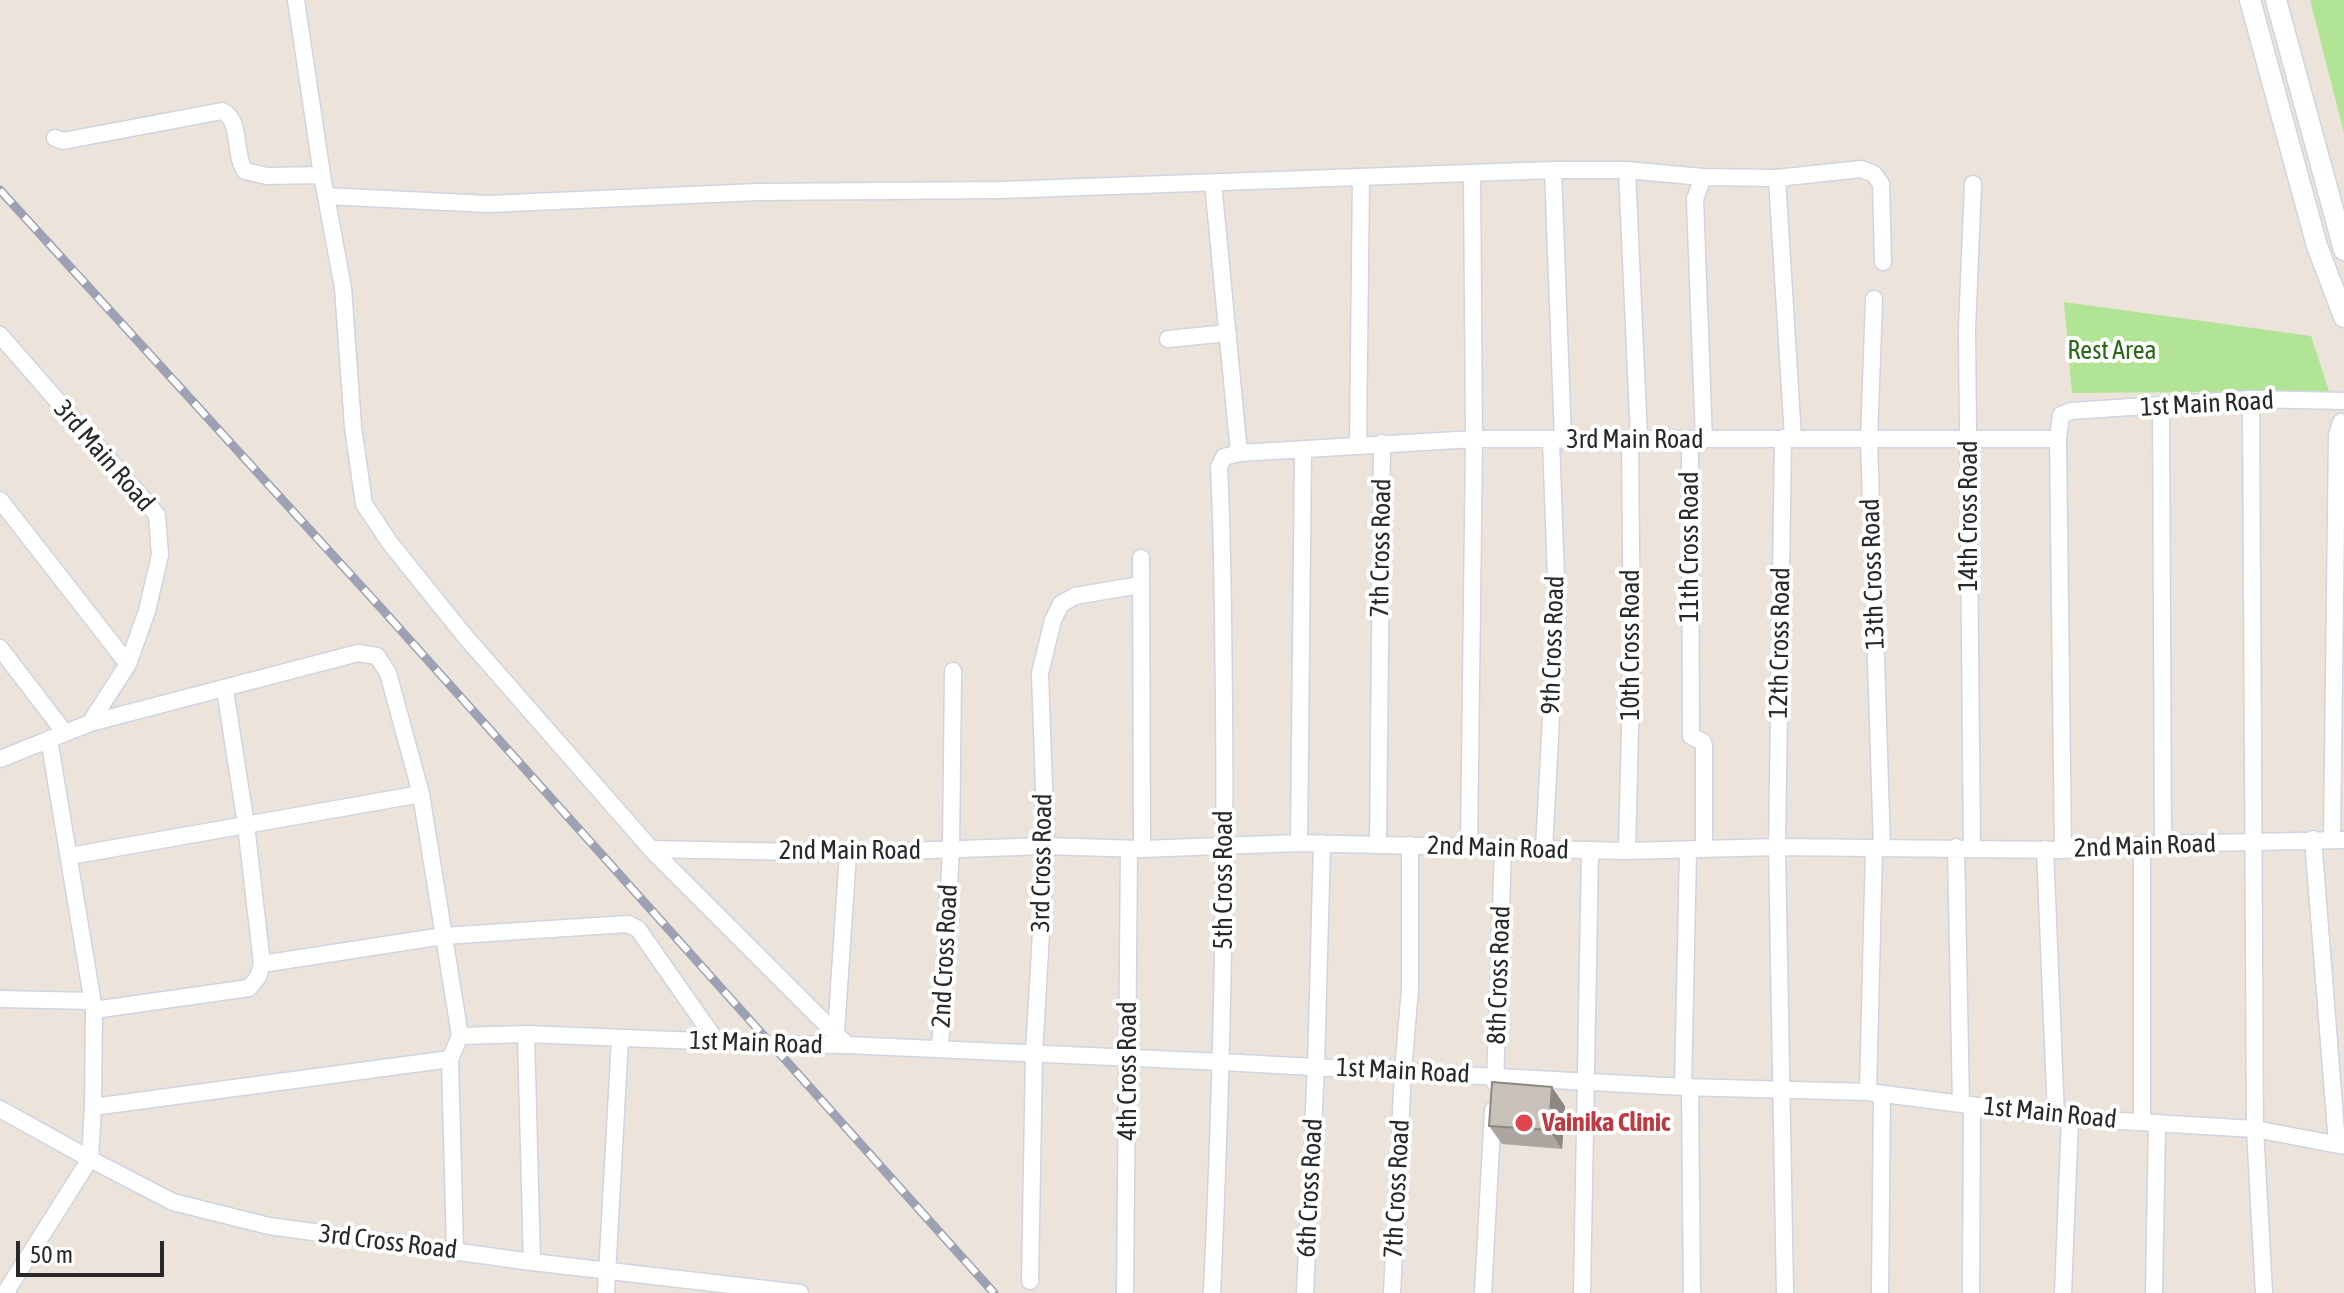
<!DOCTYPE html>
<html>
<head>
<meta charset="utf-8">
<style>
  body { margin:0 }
  #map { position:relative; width:2344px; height:1293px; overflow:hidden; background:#ece4da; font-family:"Asap Condensed",sans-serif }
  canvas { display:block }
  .scale { position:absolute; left:16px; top:1241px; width:148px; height:36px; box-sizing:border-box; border:4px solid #292929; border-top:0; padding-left:10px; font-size:24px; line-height:28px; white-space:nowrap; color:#292929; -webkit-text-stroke:6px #fff; paint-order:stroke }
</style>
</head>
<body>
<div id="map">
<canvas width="2344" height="1293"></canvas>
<div class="scale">50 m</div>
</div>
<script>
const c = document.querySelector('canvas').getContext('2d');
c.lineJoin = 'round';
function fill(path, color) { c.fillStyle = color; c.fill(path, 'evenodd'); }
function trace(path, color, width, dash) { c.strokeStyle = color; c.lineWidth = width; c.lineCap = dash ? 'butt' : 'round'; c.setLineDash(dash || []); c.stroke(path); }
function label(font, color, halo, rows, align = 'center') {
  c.font = font + ' "Asap Condensed",sans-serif'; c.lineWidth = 8; c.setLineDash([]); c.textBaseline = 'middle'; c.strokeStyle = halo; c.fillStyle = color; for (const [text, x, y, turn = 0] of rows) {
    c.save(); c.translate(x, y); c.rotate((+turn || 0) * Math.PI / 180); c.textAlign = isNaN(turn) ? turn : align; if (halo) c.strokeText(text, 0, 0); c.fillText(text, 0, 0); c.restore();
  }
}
fill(new Path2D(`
  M2310,0H2344V133Z
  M2064,302L2311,336L2329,391L2072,393Z`), '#b2e495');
const minor = new Path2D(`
  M296,0L322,175L343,288L353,427L364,504L390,543L464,635L651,849L847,1045
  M55,138L63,141L222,111C242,119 233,154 245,171L267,176L322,175
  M1553,170L1563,440
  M1627,170L1639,439
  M1703,177L1695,199L1704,440
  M1777,178L1793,438
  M1213,183L1239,453
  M326,196L488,204L757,192L1001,190L1553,170H1627L1703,177L1777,178L1861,169L1874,174L1881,184L1883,262
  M1874,299L1869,440L1882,848
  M0,335L157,515L160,555L147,611L128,664L90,723
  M1168,339L1228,333
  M2251,399L2255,1129L2264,1293
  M2161,405L2163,844
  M1783,438L1777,847L1785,1293
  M1690,440L1691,736L1703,742L1704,746V849
  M1358,444L1361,178
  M0,500L128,664
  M1141,558L1142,849
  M0,648L65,733
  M0,759L90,723L358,653L377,656L388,673L421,794L460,1036L450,1059L455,1250
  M2313,839L2337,1144
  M2332,840L2337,435L2341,422
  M1299,843L1303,449
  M1378,845L1382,443
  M2142,846V1122
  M1469,847L1474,439L1472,173
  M1956,847L1961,1104
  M1972,848L1967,329L1973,184
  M651,849L848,853L1046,846L1142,849L1299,843L1627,851L1777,847L2063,850L2163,844L2344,840
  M1544,849L1557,606L1551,440
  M2045,849L2056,1116
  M2063,850L2058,439L2061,415L2071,411L2251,399L2344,401
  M1627,851L1632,647L1630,439
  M70,856L421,794
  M262,964L443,936L628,924L638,929L717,1042
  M0,999L92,1001
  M94,1010L249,988L258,977L262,964L246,825L225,690
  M836,1032L848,853
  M526,1034L532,1262
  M460,1036L526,1034L772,1044L847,1045L1222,1062L1683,1087L1868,1092L2070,1118L2255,1129L2344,1146
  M940,1049L951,850L953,671
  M1495,1083L1503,849
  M1683,1087L1688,851
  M1690,1087L1692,1293
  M1868,1092L1874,848
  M93,1107L450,1059
  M0,1109L90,1159L173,1202L269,1226L532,1262L800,1293
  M1030,1281L1034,1054L1046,846L1040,673L1053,620L1061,604L1075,596L1140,585
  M8,1293L7,1290L90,1159L93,1107L94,1010L49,739
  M606,1293L620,1038
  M1125,1293L1129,849
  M1212,1293C1221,1097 1226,901 1224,704C1223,625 1223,546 1219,467L1224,457L1239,453L1474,439H2058
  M1305,1293L1316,1067L1322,843
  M1392,1293L1403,1071L1410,989V845
  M1483,1293L1493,1110
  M1582,1293L1590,850
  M1880,1293L1882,1094
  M1971,1293L1972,1105
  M2063,1293L2070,1118
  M2154,1293L2157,1123`);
const tertiary = new Path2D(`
  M2250,0L2317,246L2344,317
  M2276,0L2344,250`);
trace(minor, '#cfd4e2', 19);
trace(tertiary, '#cfd4e2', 23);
trace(minor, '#fff', 16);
trace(tertiary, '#fff', 20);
const rail = new Path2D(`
  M0,190L381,608L994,1293`);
trace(rail, '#9da1b4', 9);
trace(rail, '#fff', 6, [18]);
fill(new Path2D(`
  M1565,1106L1562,1149L1502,1144L1489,1126Z`), '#aba6a0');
fill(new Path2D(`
  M1552,1087L1565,1106L1562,1149L1549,1130Z`), '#8b8782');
const building = new Path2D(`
  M1492,1082L1552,1087L1549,1130L1489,1126Z`);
fill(building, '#c7c1ba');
trace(building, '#8b8782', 2);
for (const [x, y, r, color] of [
  [1524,1123,10,"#e0444e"]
]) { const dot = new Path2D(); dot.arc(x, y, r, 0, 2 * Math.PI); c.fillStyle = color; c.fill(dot); trace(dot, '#fff', 3); }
label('26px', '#2a6718', '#fff', [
  ["Rest Area",2112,351]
]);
label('26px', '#292929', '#fff', [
  ["1st Main Road",2207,404,-3],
  ["3rd Main Road",1635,440],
  ["3rd Main Road",104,456,49],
  ["14th Cross Road",1969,516,-90],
  ["11th Cross Road",1690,547,-90],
  ["7th Cross Road",1381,548,-89],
  ["13th Cross Road",1873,574,-92],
  ["12th Cross Road",1780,643,-89],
  ["9th Cross Road",1553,645,-88],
  ["10th Cross Road",1631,645,-90],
  ["2nd Main Road",2145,846,-2],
  ["2nd Main Road",1498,848,2],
  ["2nd Main Road",850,851],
  ["3rd Cross Road",1042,863,-89],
  ["5th Cross Road",1224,880,-90],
  ["2nd Cross Road",945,956,-87],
  ["8th Cross Road",1499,975,-88],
  ["1st Main Road",756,1043,2],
  ["4th Cross Road",1128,1071,-90],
  ["1st Main Road",1403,1071,3],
  ["1st Main Road",2050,1113,6],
  ["6th Cross Road",1310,1188,-87],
  ["7th Cross Road",1397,1189,-87],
  ["3rd Cross Road",388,1242,7]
]);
label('bold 26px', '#be3a42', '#fff', [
  ["Vainika Clinic",1542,1123]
], 'left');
</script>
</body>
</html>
